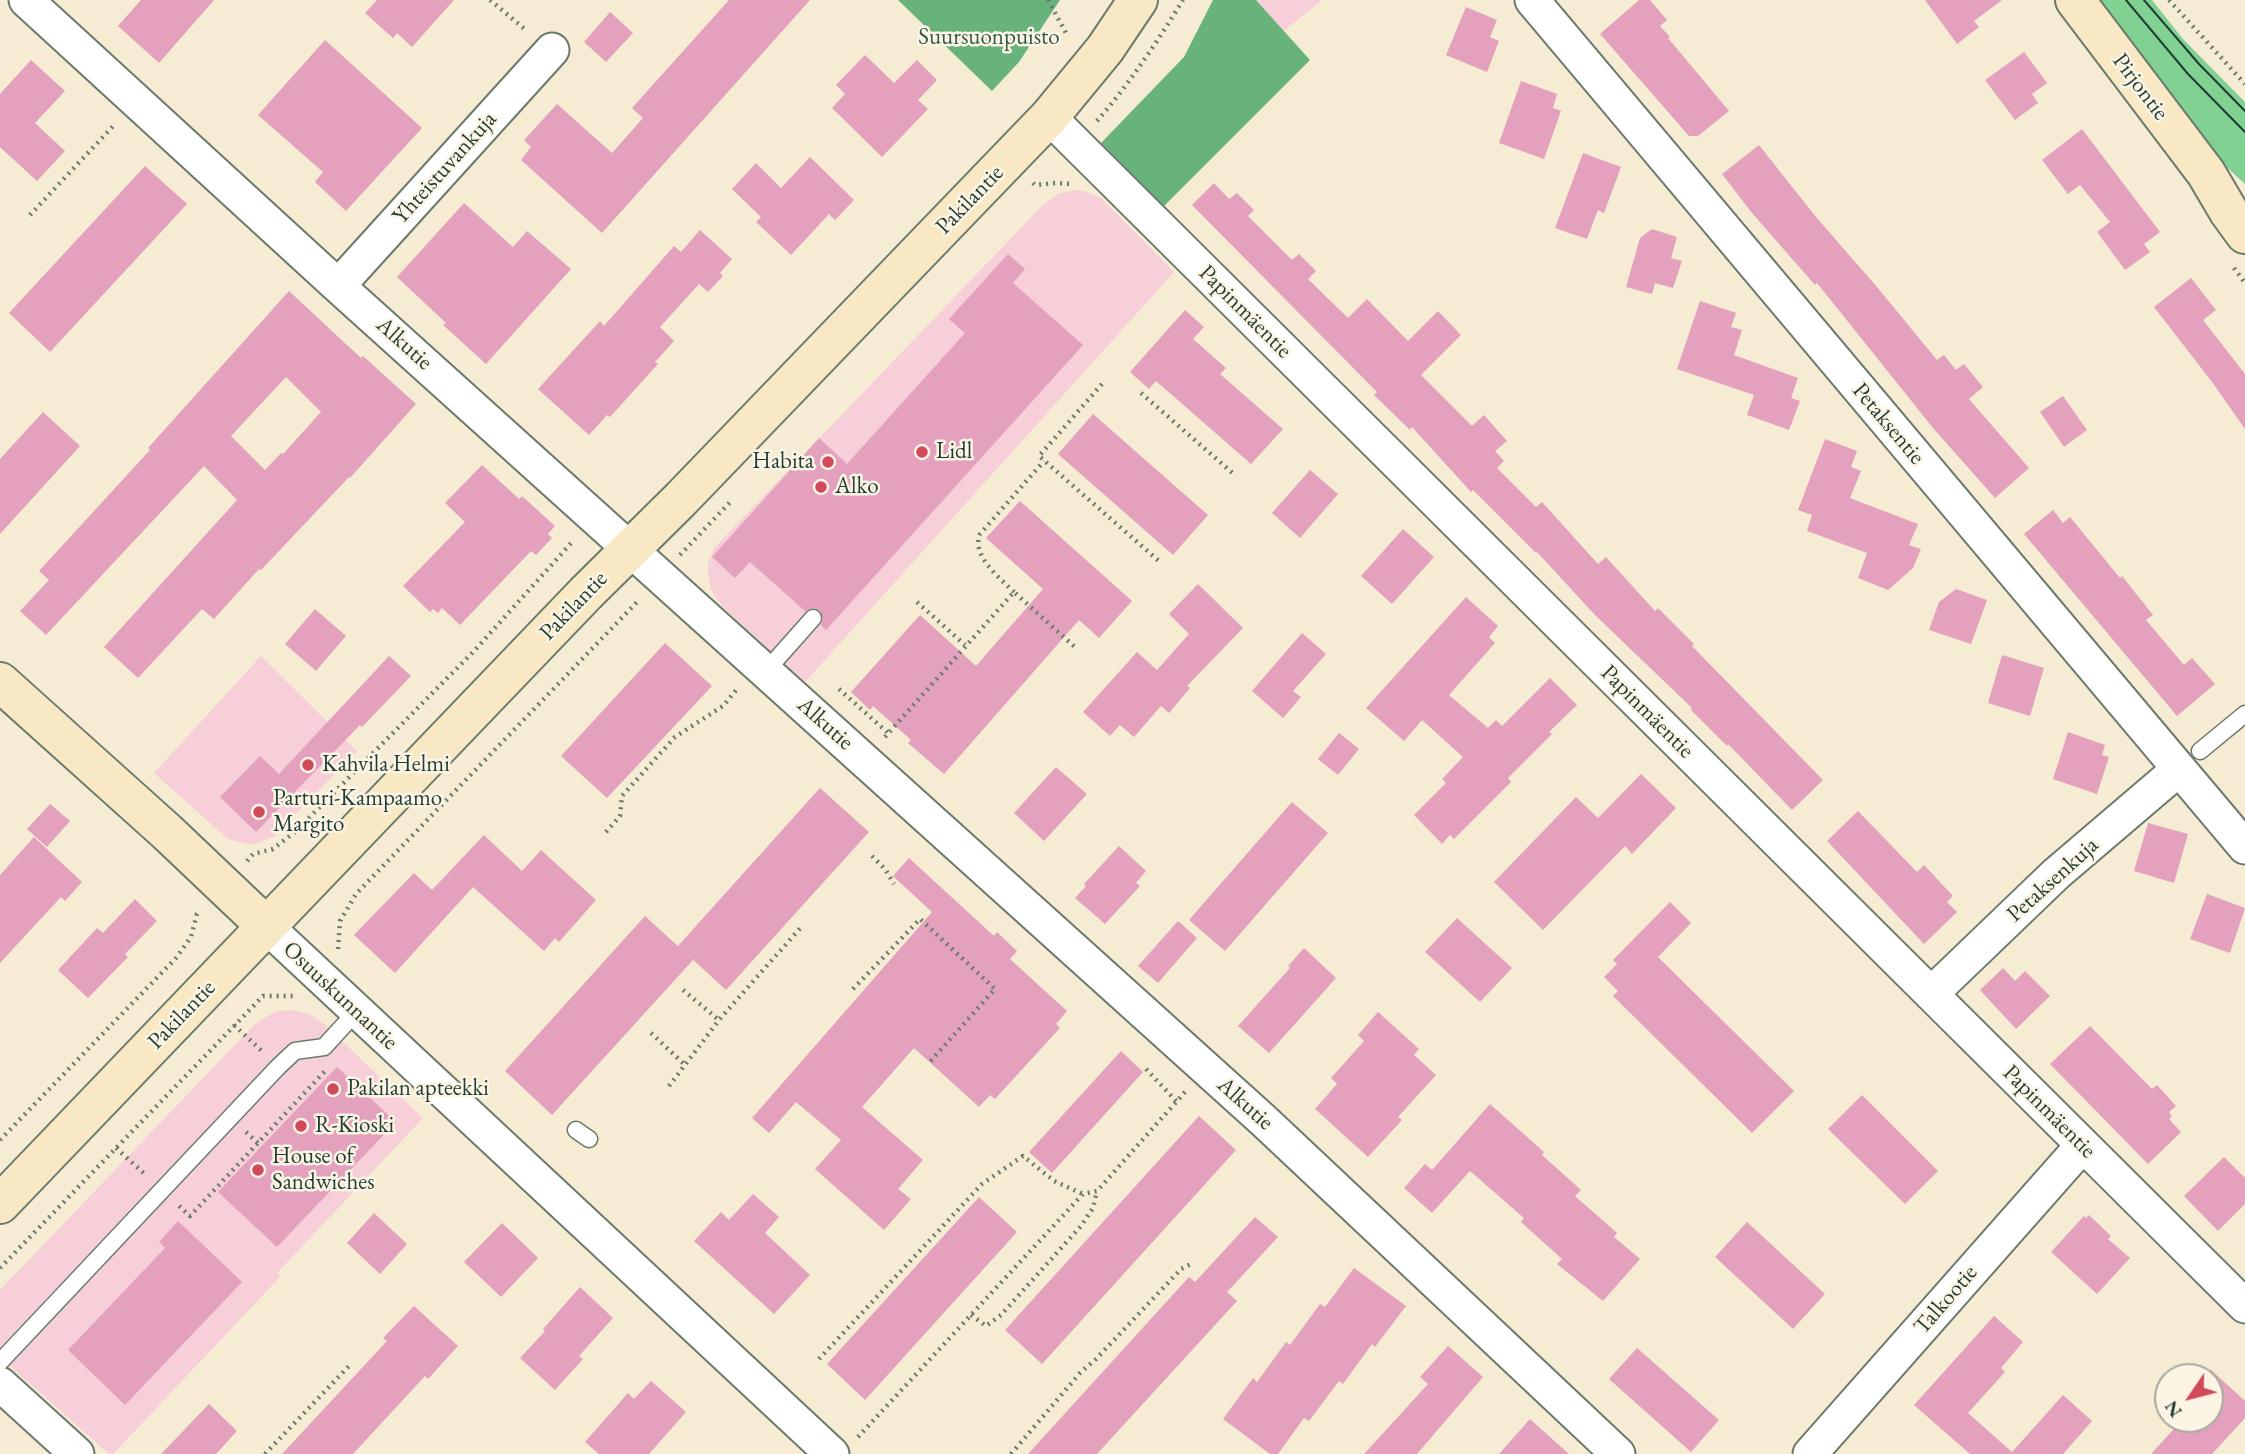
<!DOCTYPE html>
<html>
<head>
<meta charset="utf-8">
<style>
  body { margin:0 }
  #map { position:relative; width:2245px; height:1454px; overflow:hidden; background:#f6ebd3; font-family:"EB Garamond",serif }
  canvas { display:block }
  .north { position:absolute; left:2154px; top:1363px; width:70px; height:70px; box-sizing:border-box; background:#fcf5e5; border:2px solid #a4ab9e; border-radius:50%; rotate:235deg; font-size:19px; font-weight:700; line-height:28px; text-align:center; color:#1f3d34 }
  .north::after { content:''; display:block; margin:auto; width:24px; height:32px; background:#d1495b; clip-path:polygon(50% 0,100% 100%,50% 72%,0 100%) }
</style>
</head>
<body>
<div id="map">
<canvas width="2245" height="1454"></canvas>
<div class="north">N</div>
</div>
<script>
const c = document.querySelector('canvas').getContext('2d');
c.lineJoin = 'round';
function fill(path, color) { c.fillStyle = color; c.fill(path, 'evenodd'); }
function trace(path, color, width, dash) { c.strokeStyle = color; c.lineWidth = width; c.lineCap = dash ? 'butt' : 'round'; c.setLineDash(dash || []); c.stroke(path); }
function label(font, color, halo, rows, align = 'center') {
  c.font = font + ' "EB Garamond",serif'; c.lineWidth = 5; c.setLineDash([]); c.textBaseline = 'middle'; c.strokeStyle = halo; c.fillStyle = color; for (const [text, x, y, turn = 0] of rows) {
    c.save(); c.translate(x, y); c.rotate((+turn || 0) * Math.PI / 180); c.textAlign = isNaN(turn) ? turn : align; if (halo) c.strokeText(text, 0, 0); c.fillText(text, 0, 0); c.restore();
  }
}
fill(new Path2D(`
  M1256,0H1322L1284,31Z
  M1076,190L1084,191L1101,198L1174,272L805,682L723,607L714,595L711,589L708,573V564L714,548L1043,205L1058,194Z
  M261,656L357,751L273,837L251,845L228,839L154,773Z
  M293,1010L309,1014L324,1024L423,1118L277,1273L280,1277L113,1454H109L0,1357V1290L255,1024L276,1011Z`), '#f6cfd8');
fill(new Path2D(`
  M2094,0H2152L2183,39L2245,102V184L2219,160Z`), '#80d192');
fill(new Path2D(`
  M898,0H1060L1019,62L992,91Z
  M1213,0H1256L1310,60L1164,206L1101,143L1184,57Z`), '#68b37c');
fill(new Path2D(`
  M141,0H214L159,63L118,26Z
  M377,0H454L412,47L397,33L393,38L365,13Z
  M729,0H810L602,233L521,160L531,147L524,140L557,104L612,153L643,118L632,108Z
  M1639,0H1650L1667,20L1660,26L1670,37L1668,38L1729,111L1698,136H1689L1600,34Z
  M1925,0H2002L1974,21L1979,27L1957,44Z
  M1466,7L1497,20L1490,37L1499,41L1487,72L1446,55Z
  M610,12L633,33L606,62L584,42Z
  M325,40L422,128L346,211L315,182L323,172L258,115Z
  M2024,52L2047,83L2032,94L2038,103L2015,120L1985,80Z
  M865,55L894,83L917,60L937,80L918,100L928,109L882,157L832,108L845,94L836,85Z
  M31,60L65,91L35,123L65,151L37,181L0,147V94Z
  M1521,81L1557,94L1553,108L1561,111L1544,159L1499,143Z
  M2082,129L2160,232L2144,244L2150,252L2125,270L2097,232L2110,222L2080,185L2068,194L2042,160Z
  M1759,145L1816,217L1877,287L1937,360L1944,355L1956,370L1964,364L1983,387L1969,399L2029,468L1995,498L1933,428L1817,283L1815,285L1752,213L1722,174Z
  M1583,153L1621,167L1604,213L1598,210L1587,239L1555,228Z
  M810,157L854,200L835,220L829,214L791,255L756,222L761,217L732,189L756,163L781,188Z
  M145,166L187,204L50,352L9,313Z
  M1214,183L1229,199L1237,193L1254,210L1248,216L1292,260L1299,254L1316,271L1308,279L1348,318L1367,299L1408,341L1438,311L1461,335L1421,375L1472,426L1484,415L1507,441L1495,451L1504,461L1497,468L1536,507L1542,502L1598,564L1606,557L1655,611L1658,608L1694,644L1692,646L1823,780L1792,810L1728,744L1727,746L1691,710L1692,708L1595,615L1537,552L1536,553L1473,490L1471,492L1412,427L1410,430L1374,395L1377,392L1192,205Z
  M464,203L513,247L527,231L571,269L486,364L443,325L446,323L397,277Z
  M1652,229L1677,237L1671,258L1682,261L1673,288L1655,283L1652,294L1626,287L1640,238Z
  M700,230L732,259L720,273L723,276L708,292L699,284L660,327L674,341L655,362L658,364L610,417L607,415L589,435L538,389L600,321L604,326L674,246L681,252Z
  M1008,254L1025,269L1013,283L1083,345L826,630L821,625L823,619L820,611L814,608L805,611L750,562L735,578L712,557L819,438L847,464L965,333L949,319Z
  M2191,278L2216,310L2203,320L2245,374V429L2212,382L2154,307Z
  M289,291L361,358L363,356L416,404L350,478L349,477L261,570L259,569L214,619L202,609L138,678L104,647L237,500L204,466L46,635L20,611L49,580L39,571L150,450L148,448ZM286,377L321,412L283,454L281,453L265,470L231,436Z
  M1700,301L1736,313L1731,327L1742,330L1734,355L1798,378L1791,398L1800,401L1789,430L1747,415L1754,395L1677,369Z
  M1185,310L1204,327L1193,339L1226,368L1220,374L1283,429L1251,464L1156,381L1149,389L1130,372Z
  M2063,396L2087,430L2064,447L2040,412Z
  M43,412L80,446L0,534V459Z
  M1093,414L1208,515L1173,555L1058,454Z
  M1825,439L1857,451L1851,467L1861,471L1850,498L1918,524L1909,545L1921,549L1913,568L1888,590L1858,578L1867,553L1807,531L1812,515L1798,510Z
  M482,465L519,499L522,496L555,526L548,534L552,538L536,555L531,551L460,625L442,608L438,613L433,609L430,612L403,586L465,522L445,503Z
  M1310,470L1338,494L1300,538L1272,513Z
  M1020,501L1132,601L1099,638L1079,620L944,774L908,743L911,740L873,706L870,710L851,692L920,615L976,666L1043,589L986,538Z
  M2053,510L2063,523L2070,517L2120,578L2122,576L2153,615L2146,620L2184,665L2192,658L2215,684L2177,716L2024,534Z
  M1403,529L1434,557L1392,604L1361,576Z
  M1198,584L1243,628L1187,686L1190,688L1169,713L1161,706L1134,737L1120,725L1110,736L1083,712L1137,652L1157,670L1189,634L1169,614Z
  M1956,589L1987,600L1971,644L1929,630L1939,602Z
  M1466,597L1498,626L1489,637L1495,643L1449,695L1488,728L1496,720L1502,726L1550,678L1577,705L1549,732L1552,734L1508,778L1511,782L1454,839L1450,835L1442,844L1414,815L1446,783L1442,779L1463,757L1422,720L1404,741L1366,708Z
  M315,609L346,636L316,671L285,644Z
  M1302,633L1326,654L1293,691L1301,697L1283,718L1252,691Z
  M665,643L712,686L607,798L561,756Z
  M2002,655L2044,668L2030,716L1988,703Z
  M389,656L411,676L362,727L360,725L256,832L220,797L260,756L279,774Z
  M2068,732L2105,745L2102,755L2109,757L2097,794L2053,779Z
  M1339,733L1359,749L1338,775L1318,759Z
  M1056,767L1087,794L1044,841L1014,813Z
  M1641,774L1676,808L1632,854L1625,846L1543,930L1494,882L1576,797L1598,818Z
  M820,788L869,832L726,990L678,946Z
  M1292,802L1328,833L1225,951L1189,920Z
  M50,804L70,821L47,847L27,829Z
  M1858,811L1917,872L1924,865L1953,896L1947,902L1957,912L1924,944L1827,841Z
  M2148,823L2188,834L2174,883L2134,871Z
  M484,835L522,871L541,850L596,900L559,942L555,938L544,951L473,887L395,973L354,935L414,873L432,890Z
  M34,837L82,882L65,901L61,897L0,963V875Z
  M1119,846L1146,871L1136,883L1140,886L1105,924L1075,898L1086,886L1084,884Z
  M909,858L994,936L997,932L1017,951L1010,959L1067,1011L1056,1024L1060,1028L995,1099L990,1095L979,1107L914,1048L862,1107L923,1160L898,1189L911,1199L884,1230L815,1169L841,1140L796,1102L769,1133L752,1118L932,912L893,876Z
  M2207,894L2245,908L2230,953L2190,939Z
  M135,899L157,921L125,954L128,957L88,998L58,970L97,928L103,933Z
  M1670,902L1691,923L1658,957L1794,1091L1752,1133L1613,996L1618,991L1604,977L1617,964L1613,960Z
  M645,916L693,960L552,1115L505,1071Z
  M1457,918L1512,968L1480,1002L1425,952Z
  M1178,921L1197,938L1158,983L1138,966Z
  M1304,948L1336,978L1269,1053L1238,1026L1290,968L1288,966Z
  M2003,968L2015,981L2025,971L2050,996L2016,1029L1980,990Z
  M1378,1012L1419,1049L1414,1055L1436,1075L1398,1117L1402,1120L1368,1157L1315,1109L1337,1084L1331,1078L1364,1041L1358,1035Z
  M2090,1026L2152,1089L2157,1085L2176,1106L2169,1112L2172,1116L2169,1119L2181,1132L2148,1164L2050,1064Z
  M1121,1051L1143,1072L1052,1173L1029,1152Z
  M337,1067L396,1122L277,1247L218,1192Z
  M1862,1095L1938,1171L1905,1204L1828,1129Z
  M1490,1104L1544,1152L1542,1155L1581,1190L1575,1196L1617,1233L1614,1237L1640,1259L1603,1301L1557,1264L1562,1259L1521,1222L1524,1218L1470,1171L1432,1213L1404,1188L1425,1164L1432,1170Z
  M1199,1116L1236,1150L1042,1364L1005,1330Z
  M2224,1157L2245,1178V1204L2218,1231L2184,1196Z
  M753,1194L779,1217L765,1233L810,1275L774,1314L694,1241L721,1212L729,1220Z
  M979,1197L1017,1232L865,1400L827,1364Z
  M374,1213L407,1244L380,1274L347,1243Z
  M2089,1215L2111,1236L2108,1239L2130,1258L2097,1294L2051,1252L2084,1216L2086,1218Z
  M1255,1217L1278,1237L1227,1292L1237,1301L1097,1454H1028L1189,1277L1195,1282Z
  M178,1221L242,1282L125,1405L68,1350L165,1248L159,1242Z
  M1747,1222L1825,1294L1793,1329L1715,1257Z
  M502,1223L538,1258L501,1297L464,1262Z
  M1354,1268L1406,1306L1375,1347L1372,1344L1343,1384L1339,1381L1309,1421L1304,1418L1278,1454H1270L1223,1419L1253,1378L1257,1382L1286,1342L1290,1345L1320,1304L1325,1307Z
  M580,1287L613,1318L579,1356L583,1359L555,1390L520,1358L545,1331L543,1329Z
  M414,1306L458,1346L428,1379L425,1376L353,1454H282L387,1341L383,1338Z
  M1994,1316L2023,1342L2001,1368L2005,1372L1968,1413L2012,1452L2063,1395L2092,1421L2063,1454H1970L1914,1405Z
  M1448,1346L1483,1377L1417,1454H1364L1428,1384L1420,1377Z
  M1637,1348L1719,1420L1691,1452L1609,1379Z
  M2210,1369L2245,1401V1418L2212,1454H2151L2183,1419H2210Z
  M651,1381L686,1412L649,1454H599L585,1442L628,1393L634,1399Z
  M209,1404L237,1431L216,1454H161Z
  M1530,1419L1569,1454H1499Z`), '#e3a1bd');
const lane = new Path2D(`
  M766,671L813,618
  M2200,751L2245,714
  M576,1130L589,1139
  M0,1362L278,1067L295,1051L324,1047L356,1012`);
const street = new Path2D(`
  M26,0L338,286L1263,1120L1618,1454
  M1532,0L2245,847
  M1049,117L2245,1306
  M338,286L552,50
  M266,926L832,1454
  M1931,994L2056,874L2179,769
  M0,1384L77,1454
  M1810,1454L2082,1146`);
const secondary = new Path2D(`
  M2075,0L2206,173L2229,212L2245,234
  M0,682L167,832L266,926
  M0,1204L586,593L681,499L1049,117L1105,49L1138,0`);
trace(lane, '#6a7a6c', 19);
trace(street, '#6a7a6c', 37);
trace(secondary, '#6a7a6c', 42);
trace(new Path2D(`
  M490,0L527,31
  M1048,0L1066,33
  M2169,0L2245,84
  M1097,121C1130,83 1157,42 1183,0
  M1033,183L1035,185L1056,183L1072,184
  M30,215L115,124
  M2234,268L2245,283
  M1102,384L1039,456L1160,562
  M1141,393L1236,476
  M680,555L732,500
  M1014,592C1000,578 971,556 980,534L1044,461
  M917,602L965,645
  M839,689L888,733
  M885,737L1014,592L1077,649
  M606,832L620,816L622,796L675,737L723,706L737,689
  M872,856L885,869L894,884
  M247,861L253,854L273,849L296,831L475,650L573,541
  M338,949L340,921L356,894L639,600
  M853,989L920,919L995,989L928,1064
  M683,990L719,1020
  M234,1025L264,1053
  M651,1033L684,1064
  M1146,1069L1177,1102
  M669,1086L719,1020L802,926
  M246,1132L258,1143
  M0,1140L176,958L191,937L197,914L201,911
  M116,1148L147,1176
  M179,1206L190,1216L326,1070
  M0,1268L263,996H293
  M971,1315L986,1326L1001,1315L1081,1226L1093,1208L1097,1191
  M819,1359L982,1184L1023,1156L1054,1181L1083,1194
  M858,1437L1083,1194L1097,1191L1185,1092
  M265,1454L349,1366
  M1011,1454L1080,1373L1096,1359L1181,1269L1193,1263`), '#6a7a6c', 4.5, [2, 5]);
trace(lane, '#fff', 16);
trace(street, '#fff', 33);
trace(secondary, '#f8e8c3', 38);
trace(new Path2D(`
  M2126,0L2188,74L2245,132
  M2144,0L2199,64L2245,111`), '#1f3d34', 2);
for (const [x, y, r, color] of [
  [922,452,7,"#d1495b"],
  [828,462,7,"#d1495b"],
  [821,487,7,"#d1495b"],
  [308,765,7,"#d1495b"],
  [259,812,7,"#d1495b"],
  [333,1089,7,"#d1495b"],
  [301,1126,7,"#d1495b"],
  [258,1170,7,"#d1495b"]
]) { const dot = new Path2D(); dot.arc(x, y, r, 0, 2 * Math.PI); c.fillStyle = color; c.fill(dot); trace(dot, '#fcf5e5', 2.5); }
label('23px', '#325b47', '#fcf5e5', [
  ["Suursuonpuisto",989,38]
]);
label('23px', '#1f3d34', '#fcf5e5', [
  ["Pirjontie",2140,87,53],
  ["Yhteistuvankuja",445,168,-48],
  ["Pakilantie",970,200,-46],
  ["Papinmäentie",1245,312,45],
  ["Alkutie",404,344,42],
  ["Petaksentie",1888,424,50],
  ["Pakilantie",574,606,-46],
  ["Papinmäentie",1647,712,45],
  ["Alkutie",825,724,42],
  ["Petaksenkuja",2053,880,-42],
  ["Osuuskunnantie",340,996,43],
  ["Pakilantie",182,1015,-46],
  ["Alkutie",1245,1104,42],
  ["Papinmäentie",2049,1112,45],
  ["Talkootie",1946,1300,-49]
]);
label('23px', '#1f3d34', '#fcf5e5', [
  ["Lidl",936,452],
  ["Habita",814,462,"right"],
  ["Alko",835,487],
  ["Kahvila Helmi",322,765],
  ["Parturi-Kampaamo",273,799],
  ["Margito",273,825],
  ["Pakilan apteekki",347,1089],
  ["R-Kioski",315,1126],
  ["House of",272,1157],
  ["Sandwiches",272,1183]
], 'left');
</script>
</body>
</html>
